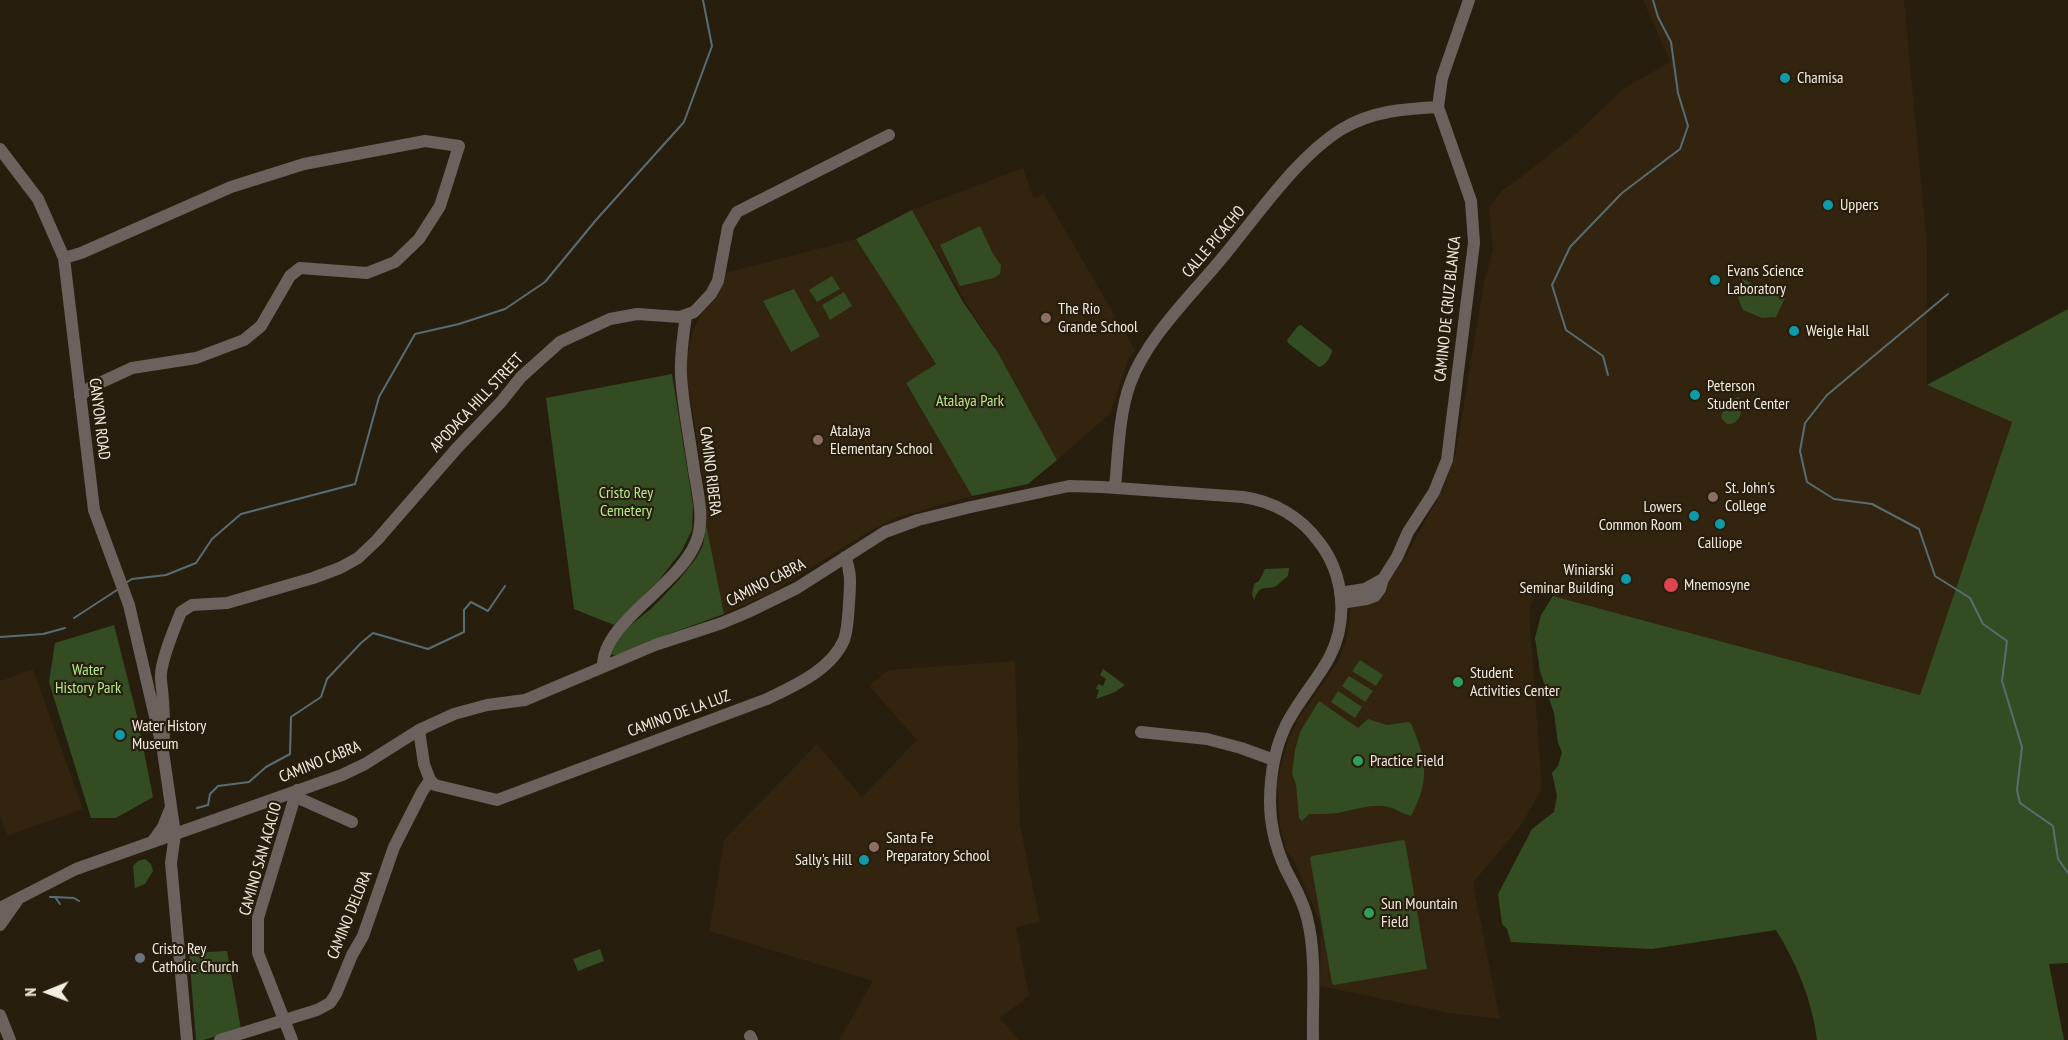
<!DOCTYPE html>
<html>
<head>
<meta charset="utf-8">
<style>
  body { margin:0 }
  #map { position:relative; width:2068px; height:1040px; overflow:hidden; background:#281e0e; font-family:"PT Sans Narrow",sans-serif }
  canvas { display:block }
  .north { position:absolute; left:18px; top:962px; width:60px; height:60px; -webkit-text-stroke:4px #281e0e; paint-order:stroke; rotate:269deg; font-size:16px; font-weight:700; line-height:24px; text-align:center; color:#f3ece1 }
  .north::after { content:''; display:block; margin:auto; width:21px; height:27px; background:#f3ece1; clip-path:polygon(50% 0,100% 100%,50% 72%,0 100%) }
</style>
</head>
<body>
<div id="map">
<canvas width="2068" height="1040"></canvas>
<div class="north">N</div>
</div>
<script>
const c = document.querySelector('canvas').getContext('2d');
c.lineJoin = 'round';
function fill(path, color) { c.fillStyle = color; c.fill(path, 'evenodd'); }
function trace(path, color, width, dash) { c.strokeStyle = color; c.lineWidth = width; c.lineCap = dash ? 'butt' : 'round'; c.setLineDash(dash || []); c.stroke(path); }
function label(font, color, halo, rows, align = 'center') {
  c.font = font + ' "PT Sans Narrow",sans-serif'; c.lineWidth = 4.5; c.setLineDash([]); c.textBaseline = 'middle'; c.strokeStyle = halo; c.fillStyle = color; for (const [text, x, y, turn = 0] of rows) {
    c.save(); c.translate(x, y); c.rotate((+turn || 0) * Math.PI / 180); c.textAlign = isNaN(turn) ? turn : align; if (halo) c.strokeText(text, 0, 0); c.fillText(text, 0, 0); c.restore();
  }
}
fill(new Path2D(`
  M1643,0H1904L1927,245V385L2012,422L1920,695L1535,591L1529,612L1542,788L1522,824L1473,883L1500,1019L1449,1013L1320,986L1321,924L1292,857L1287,852L1280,826L1277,782L1288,740L1299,718L1337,663L1345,644L1351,609L1370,603L1404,560L1445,485L1456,451L1484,282L1493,250L1489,208L1502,190L1515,182L1578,132L1623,89L1670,62Z
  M1023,168L1034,199L1044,194L1135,350L1129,358L1110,414L1057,460L998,353L965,301L912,210Z
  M856,239L936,364L906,384L972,496L896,518L868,532L773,592L724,614L706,524V495L685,365L692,334L701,313L718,296L725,273Z
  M1015,661L1020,825L1040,922L1016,927L1029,996L1000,1018L1019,1040H839L873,981L709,931L724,840L817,744L862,797L917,740L869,686L888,670Z
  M33,669L83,809L7,836L0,815V681Z`), '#32240e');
fill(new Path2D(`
  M912,210L963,302L998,353L1057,460L1028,484L972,496L906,383L936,364L856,239Z
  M980,226L993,254L1001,265L1000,274L994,278L960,286L940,245Z
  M832,276L840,289L817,302L809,290Z
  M1743,279L1751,283V285C1756,289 1766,293 1772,294L1773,292L1785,298L1775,319V317L1762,318L1743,310L1738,298Z
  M794,289L820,336L791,352L763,301Z
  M844,292L852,306L830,320L822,305Z
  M2068,309V963L2049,964L2064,1040H1817C1812,1000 1797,964 1776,930L1652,949L1511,942L1507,929L1502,924L1498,894L1532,829L1554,812L1557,796L1552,773L1558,766L1562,752L1558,743L1554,713L1540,671L1535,638L1541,615L1553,596L1920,695L2012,422L1927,385Z
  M1301,325L1332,350C1332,356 1325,366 1319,367L1288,343L1287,340L1298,326Z
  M672,374L693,505L692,530L681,552L659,580L614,625L574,609L546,398Z
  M1738,397L1742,400C1742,411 1741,425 1727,424L1721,418C1722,409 1730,400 1738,397Z
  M706,524L724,614L649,641L618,655H612L610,650L622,632L652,608L678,581L697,557L703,545Z
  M1289,568L1288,576C1284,579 1280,583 1276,586C1268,591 1260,582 1254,600L1252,594L1254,584L1259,581L1265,569Z
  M114,625L137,716L153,797L116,818H91L49,682L55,643Z
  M1360,660L1383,675L1376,686L1352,671Z
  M1103,669L1125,685L1115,692L1096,699L1099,690L1096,689L1098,684L1103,686L1106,679L1100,675Z
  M1349,676L1373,691L1365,702L1342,686Z
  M1338,691L1362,707L1355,718L1331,702Z
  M1319,701L1358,728L1368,719L1387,725L1408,722L1411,724C1427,760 1430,781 1411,816C1402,814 1397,809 1389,807C1373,803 1354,810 1338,813C1328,814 1319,814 1309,814L1302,821L1299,818L1296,784L1292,774L1295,750L1300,732Z
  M1403,840L1405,841L1427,969L1334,985L1332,983L1310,858L1312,856Z
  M145,859L151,864L153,871L145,884L135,888L133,866L138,861Z
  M600,949L604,961L578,971L573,959Z
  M227,951L241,1029L203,1040H196L189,953Z`), '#344c22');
trace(new Path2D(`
  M1948,294L1827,395L1805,423L1800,451L1807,482L1834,499L1872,504L1919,529L1935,576L1970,598L1983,624L2007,641L2002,681L2022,747L2017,790L2020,803L2053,826L2058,859L2068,873
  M1608,375L1603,356L1566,330L1552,285L1570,247L1622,193L1680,149L1688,126L1678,93L1671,42L1658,17L1653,0
  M127,582L132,579L166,575L196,563L212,539L241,514L355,484L379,397L415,334L459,324L505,309L545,282L596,220L684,122L712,46L703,0
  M74,618L117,590
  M0,637L43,634L65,628
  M197,808L208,805L210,794L218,786L249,782L266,767L290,754L291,717L321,697L327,679L361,643L373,633L428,649L464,632V610L471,602L488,611L505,586
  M50,897H55L60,904
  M55,897L74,898L79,901`), '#576d73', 2);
trace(new Path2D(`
  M0,149L38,199L64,258L94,510L129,605L163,751L175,834L171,863L187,1040
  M64,258L81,253L231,187L304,164L425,141L459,146L440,206L419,239L395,262L367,273L300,268L290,276L261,326L244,340L196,358L132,368L91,387L80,396
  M1115,488C1118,455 1119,414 1130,384C1147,336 1195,292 1227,252C1259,213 1298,156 1342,129C1372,111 1403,109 1438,107
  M1340,593L1365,589L1383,579
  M1341,603L1367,599L1375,596L1380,589L1383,579L1397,557L1408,532L1434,492L1447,460L1474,243L1471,201L1438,107L1442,78L1469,0
  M603,667C601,623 679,586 696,542C705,520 698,494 694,470C690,439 683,407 681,375C680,356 683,336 686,316
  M1141,732L1207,739L1241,748L1274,760
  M163,751C165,727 164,704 161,680C159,664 175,627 181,612L192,605L227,603L313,578L340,568L358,558L377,540L457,448L501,402L521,377L560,342L610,319L637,314L680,317L694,312L711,294L718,281L728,227L737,212L889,135
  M430,780L435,785L497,800L767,699C794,686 831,670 844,640C848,629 848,615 849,603C850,586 852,573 845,557
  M296,797L352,822
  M153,841L163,827L171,807
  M0,908L76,869L342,775L365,764L419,730L454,714L487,705L525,700L655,645L722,623L748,612L797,588L885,532L918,520L971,507L1069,486L1102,487L1243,497C1273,501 1301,517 1319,542C1344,574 1349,621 1329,658C1317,680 1299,700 1287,723C1275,747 1270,775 1270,802C1270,824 1276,848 1285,868C1293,884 1303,900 1307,918C1317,956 1312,1000 1313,1040
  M0,925L17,901
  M0,1015L10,1040
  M750,1036L752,1040
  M220,1040L317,1010L330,1003L336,994L352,955L363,936L394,847L422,792L430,780L424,764L419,730
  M292,1040L258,953V918L297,790`), '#6b615d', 12);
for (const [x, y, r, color] of [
  [1785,78,6,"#0f9aa8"],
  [1828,205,6,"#0f9aa8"],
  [1715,280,6,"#0f9aa8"],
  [1046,318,6,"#8d6e63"],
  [1794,331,6,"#0f9aa8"],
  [1695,395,6,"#0f9aa8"],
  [818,440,6,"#8d6e63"],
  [1713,497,6,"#8d6e63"],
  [1694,516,6,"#0f9aa8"],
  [1720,524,6,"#0f9aa8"],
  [1626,579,6,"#0f9aa8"],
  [1671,585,8,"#e0444e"],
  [1458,682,6,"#2e9e5b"],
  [120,735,6,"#0f9aa8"],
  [1358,761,6,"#2e9e5b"],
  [874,847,6,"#8d6e63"],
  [864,860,6,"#0f9aa8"],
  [1369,913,6,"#2e9e5b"],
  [140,958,6,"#6b7280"]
]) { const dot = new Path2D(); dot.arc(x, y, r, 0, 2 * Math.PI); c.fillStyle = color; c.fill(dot); trace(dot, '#281e0e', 2); }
label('16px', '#f3ece1', '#281e0e', [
  ["Chamisa",1797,78],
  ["Uppers",1840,205],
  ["Evans Science",1727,271],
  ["Laboratory",1727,289],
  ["The Rio",1058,309],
  ["Grande School",1058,327],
  ["Weigle Hall",1806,331],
  ["Peterson",1707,386],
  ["Student Center",1707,404],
  ["Atalaya",830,431],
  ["Elementary School",830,449],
  ["St. John's",1725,488],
  ["College",1725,506],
  ["Lowers",1682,507,"right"],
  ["Common Room",1682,525,"right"],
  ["Calliope",1720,543,"center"],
  ["Winiarski",1614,570,"right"],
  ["Seminar Building",1614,588,"right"],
  ["Mnemosyne",1684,585],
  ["Student",1470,673],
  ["Activities Center",1470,691],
  ["Water History",132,726],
  ["Museum",132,744],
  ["Practice Field",1370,761],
  ["Santa Fe",886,838],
  ["Preparatory School",886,856],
  ["Sally's Hill",852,860,"right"],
  ["Sun Mountain",1381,904],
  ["Field",1381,922],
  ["Cristo Rey",152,949],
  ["Catholic Church",152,967]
], 'left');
label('16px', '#f3ece1', '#281e0e', [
  ["CALLE PICACHO",1214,242,-50],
  ["CAMINO DE CRUZ BLANCA",1448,309,-84],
  ["APODACA HILL STREET",477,403,-47],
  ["CANYON ROAD",99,419,83],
  ["CAMINO RIBERA",710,471,83],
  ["CAMINO CABRA",766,583,-27],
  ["CAMINO DE LA LUZ",679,714,-20],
  ["CAMINO CABRA",320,762,-22],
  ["CAMINO SAN ACACIO",261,859,-74],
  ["CAMINO DELORA",350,915,-68]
]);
label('16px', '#b3ed87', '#281e0e', [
  ["Atalaya Park",970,401],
  ["Cristo Rey",626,493],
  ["Cemetery",626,511],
  ["Water",88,670],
  ["History Park",88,688]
]);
</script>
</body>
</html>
